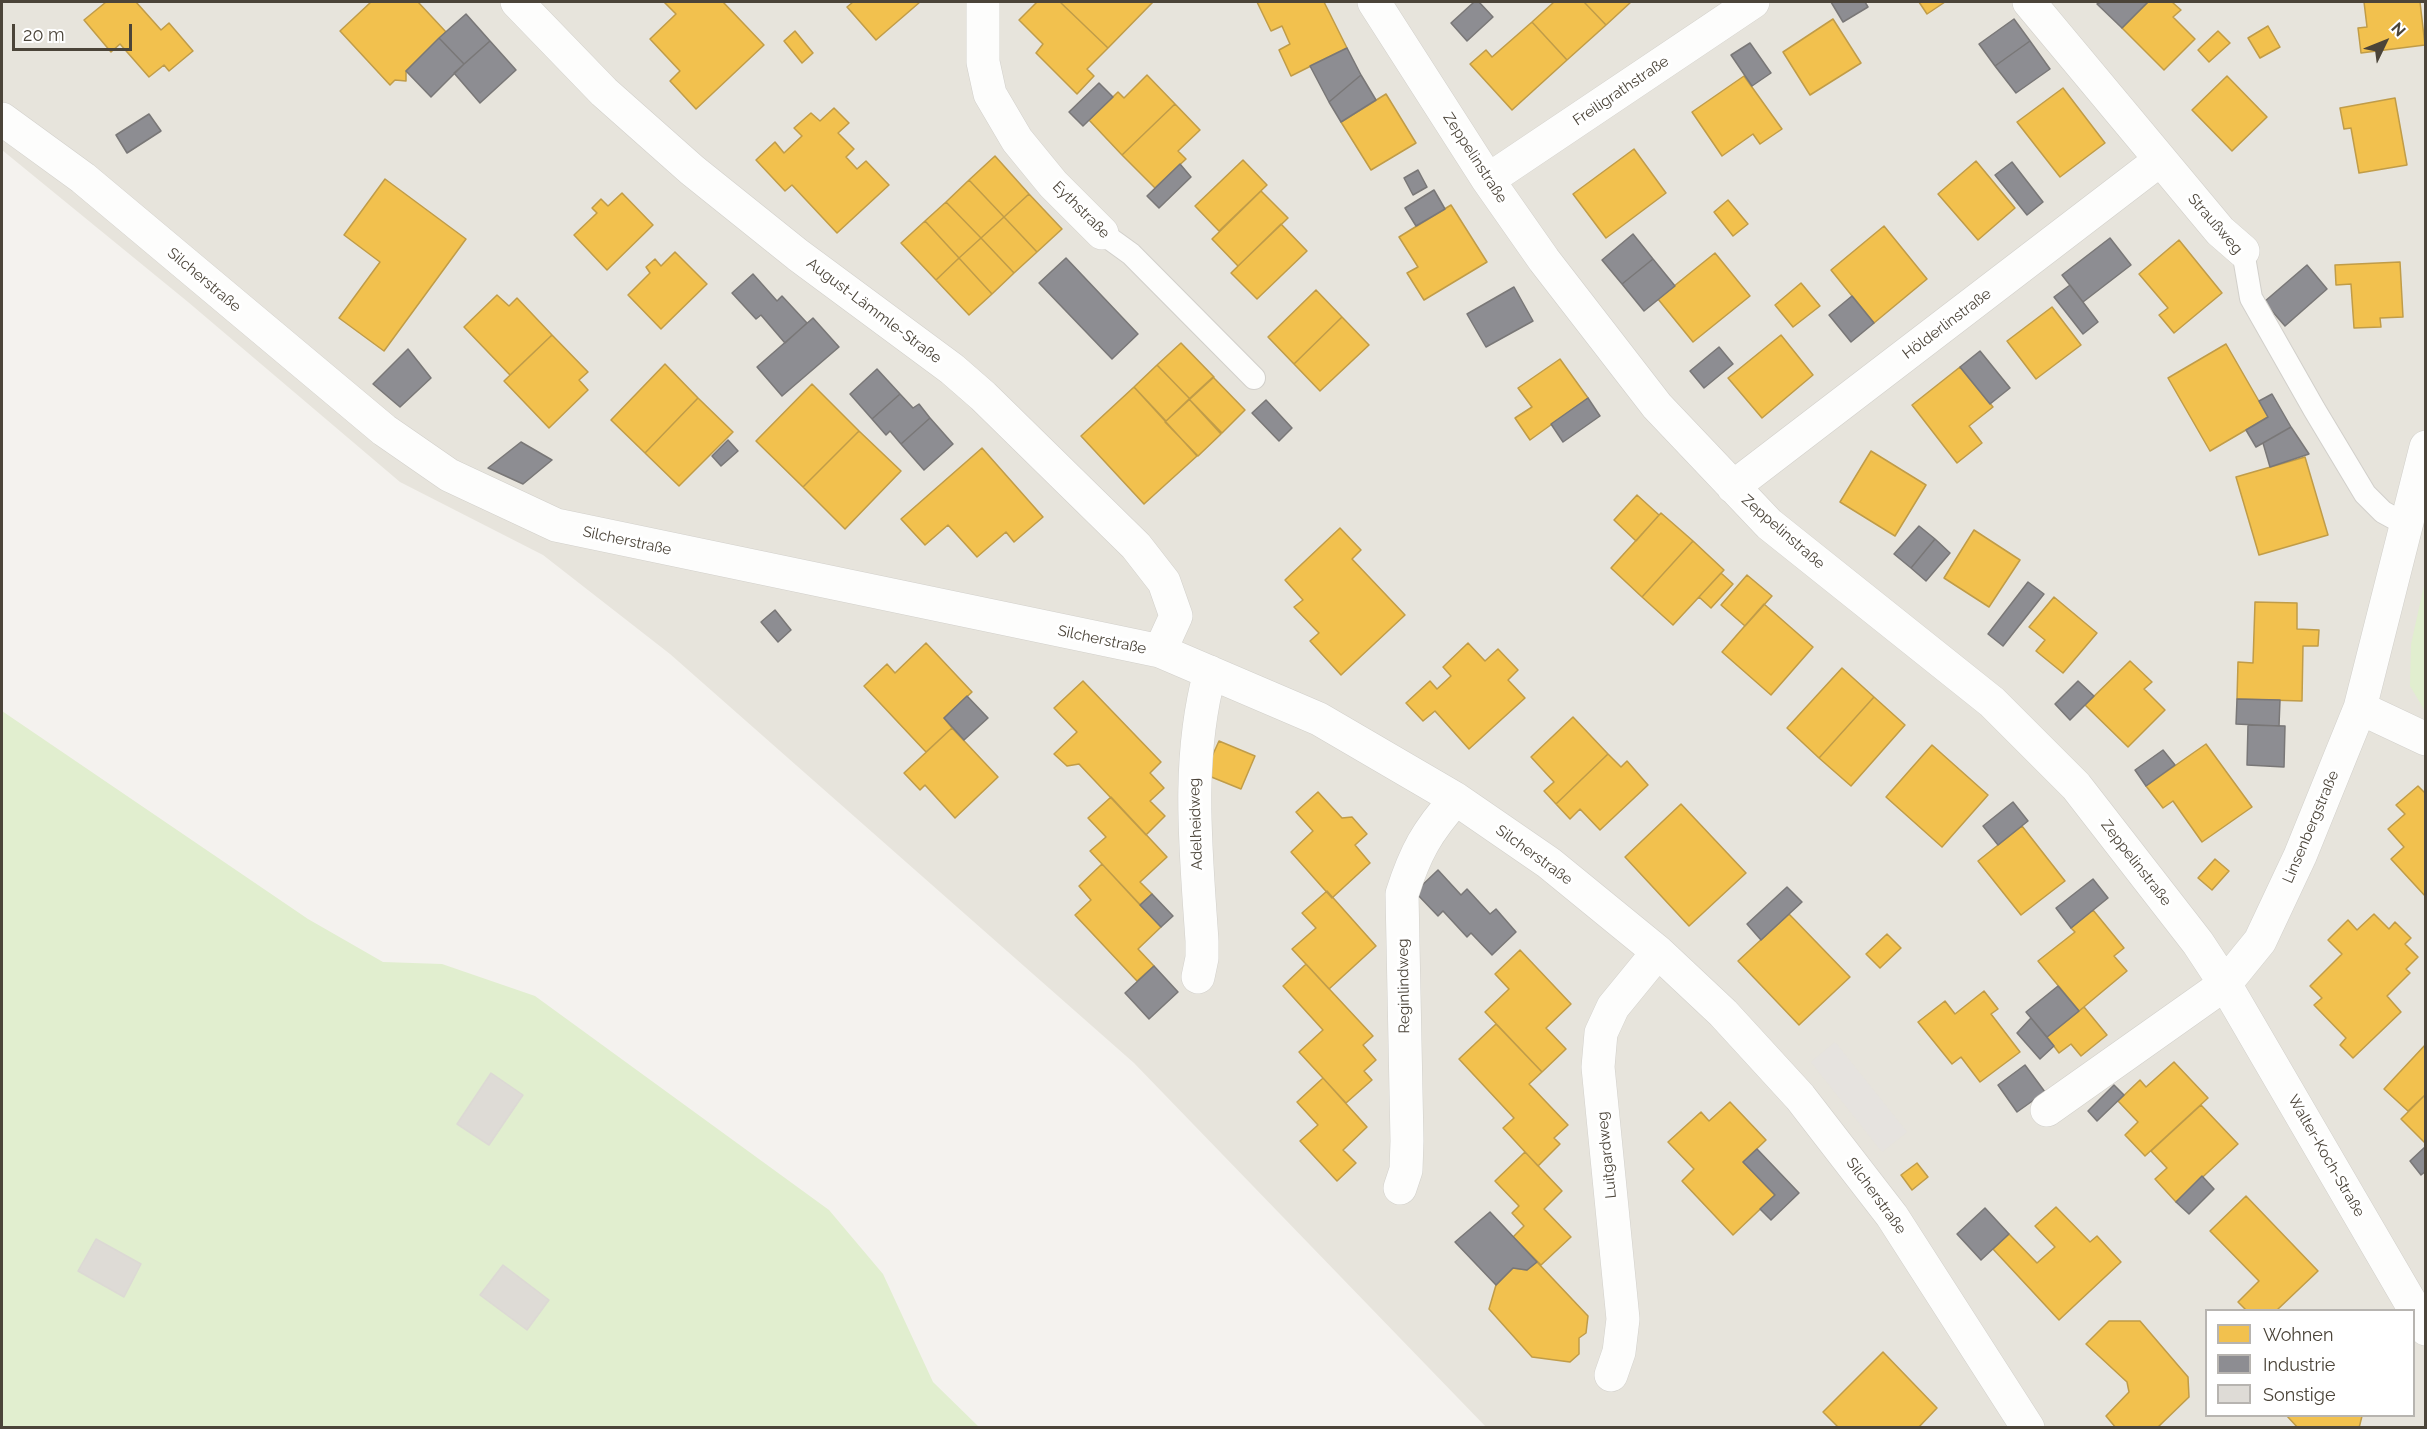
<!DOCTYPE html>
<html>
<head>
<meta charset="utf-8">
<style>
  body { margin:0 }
  #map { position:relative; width:2427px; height:1429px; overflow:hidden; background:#f4f2ee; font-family:Raleway,sans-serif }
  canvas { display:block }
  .frame { position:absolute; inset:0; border:3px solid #4b4439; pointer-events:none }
  .legend { position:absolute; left:2205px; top:1309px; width:210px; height:108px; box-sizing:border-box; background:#fff; border:2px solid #b7b4b0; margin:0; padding:8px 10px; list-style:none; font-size:18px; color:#4b4439 }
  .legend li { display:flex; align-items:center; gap:12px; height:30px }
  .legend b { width:30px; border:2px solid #b7b4b0 }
  .north { position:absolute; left:2355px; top:12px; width:60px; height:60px; -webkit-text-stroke:4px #fff; paint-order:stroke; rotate:47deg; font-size:16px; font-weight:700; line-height:24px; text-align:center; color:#4b4439 }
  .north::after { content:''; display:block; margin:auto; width:21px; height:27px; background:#4b4439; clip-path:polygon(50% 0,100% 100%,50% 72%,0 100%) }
  .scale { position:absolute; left:12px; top:24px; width:120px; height:27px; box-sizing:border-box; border:3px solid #4b4439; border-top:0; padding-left:8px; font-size:18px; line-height:21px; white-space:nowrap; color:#4b4439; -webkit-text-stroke:4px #fff; paint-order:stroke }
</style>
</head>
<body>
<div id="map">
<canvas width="2427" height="1429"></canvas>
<div class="frame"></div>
<ul class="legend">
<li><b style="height:16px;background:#f2c14e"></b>Wohnen</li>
<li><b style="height:16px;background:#8d8d92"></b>Industrie</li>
<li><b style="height:16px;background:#dedbd6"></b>Sonstige</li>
</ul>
<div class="north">N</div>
<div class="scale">20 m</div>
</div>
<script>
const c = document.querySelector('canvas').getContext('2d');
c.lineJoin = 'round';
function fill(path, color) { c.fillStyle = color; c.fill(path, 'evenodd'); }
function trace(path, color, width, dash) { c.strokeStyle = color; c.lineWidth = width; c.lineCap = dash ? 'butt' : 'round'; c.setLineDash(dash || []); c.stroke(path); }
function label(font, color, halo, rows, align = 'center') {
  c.font = font + ' Raleway,sans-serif'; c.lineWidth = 6; c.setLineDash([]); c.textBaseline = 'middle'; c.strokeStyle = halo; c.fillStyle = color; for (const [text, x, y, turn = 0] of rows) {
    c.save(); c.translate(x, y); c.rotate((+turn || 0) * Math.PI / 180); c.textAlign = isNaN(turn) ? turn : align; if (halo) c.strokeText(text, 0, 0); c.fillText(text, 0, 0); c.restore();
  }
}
fill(new Path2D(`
  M2,2H2425V1427H1486L1134,1063L670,654L543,555L400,482L188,302L2,150ZM2206,1310H2414V1416H2206Z`), '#e7e4dc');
fill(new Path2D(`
  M2425,581L2426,711H2425L2410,686L2411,644Z
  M2,711L308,919L383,962L442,964L535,996L829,1210L883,1274L933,1382L979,1427H2Z`), '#e1eecf');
fill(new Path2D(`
  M1835,1042L1907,1132L1882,1152L1811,1062Z`), '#e6e3df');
const homes = new Path2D(`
  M106,2H136L161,30L169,23L193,51L169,71L164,65L149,77L120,44L111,52L84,20Z
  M371,2H418L446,32L406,71V81L395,80L390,85L340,31Z
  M664,2H723L764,45L696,109L670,81L680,71L650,39L676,14Z
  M853,2H920L876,40L847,7Z
  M1037,2H1060L1108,48L1087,69L1094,76L1077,94L1036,53L1043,44L1019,20Z
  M1060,2H1153L1108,48Z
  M1257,2H1324L1347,48L1291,76L1279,50L1290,44L1282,26L1271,31Z
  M1554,2H1584L1606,25L1567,60L1532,22Z
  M1584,2H1631L1606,25Z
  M1919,2H1945L1927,14Z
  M2148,2H2172L2181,10L2173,17L2195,39L2164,70L2122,28Z
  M2364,2H2420L2425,45L2361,53L2358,28L2367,27Z
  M1833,19L1861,63L1810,95L1783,52Z
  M1532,22L1567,60L1512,110L1470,64L1486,50L1492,57Z
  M2268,26L2280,47L2260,58L2248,38Z
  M795,31L813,53L802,63L784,41Z
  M2218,31L2230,43L2209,62L2198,50Z
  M1147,75L1175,104L1122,155L1089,120L1118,92L1124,98Z
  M1744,76L1782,129L1760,144L1753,134L1722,156L1692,112Z
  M2227,76L2267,117L2232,151L2192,110Z
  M2063,88L2105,143L2060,177L2017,122Z
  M1386,94L1416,143L1371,170L1341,122Z
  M2395,98L2407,165L2359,173L2351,128L2344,129L2340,108Z
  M1175,104L1200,130L1178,151L1186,159L1155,188L1122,155Z
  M834,108L849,123L838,133L854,149L846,157L857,169L866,161L889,185L837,233L792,185L785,191L756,160L775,142L784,153L802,136L794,128L811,113L820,121Z
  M1634,149L1666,193L1606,238L1573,194Z
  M995,156L1029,194L1004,217L969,180Z
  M1243,160L1267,185L1219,231L1195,206Z
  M1976,161L2015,208L1978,240L1938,194Z
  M385,179L466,239L384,351L339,318L380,262L344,235Z
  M969,180L1004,217L981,238L946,202Z
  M1261,191L1288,218L1238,266L1212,239Z
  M622,193L653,225L607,270L574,235L597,213L592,208L601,199L608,206Z
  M1029,194L1062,229L1037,252L1004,217Z
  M1728,200L1748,224L1733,236L1714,212Z
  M946,202L981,238L959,258L925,221Z
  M1451,205L1487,262L1424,300L1407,273L1418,267L1399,237Z
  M1004,217L1037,252L1014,273L981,238Z
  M925,221L959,258L936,280L901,243Z
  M1281,224L1307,251L1257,299L1231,273Z
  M1884,226L1927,279L1874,323L1831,270Z
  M981,238L1014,273L992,294L959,258Z
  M2179,240L2222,293L2174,333L2159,315L2168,308L2139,274Z
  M675,252L707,284L661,329L628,295L650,273L646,267L655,259L661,266Z
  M1715,253L1750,296L1693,342L1658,299Z
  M959,258L992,294L969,315L936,280Z
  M2400,262L2403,317L2380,318L2381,327L2354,328L2351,284L2336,285L2335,265Z
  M1801,283L1820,306L1793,327L1775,305Z
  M1316,290L1342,317L1294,364L1268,337Z
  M497,295L509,306L517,298L552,335L510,375L464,327Z
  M2052,307L2081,345L2036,379L2007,341Z
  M1342,317L1369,345L1320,391L1294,364Z
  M552,335L588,372L579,380L588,390L549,428L504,381Z
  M1781,335L1813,375L1762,418L1728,378Z
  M1181,343L1214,377L1190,399L1157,365Z
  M2226,344L2268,417L2210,451L2168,378Z
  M1560,359L1588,398L1530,440L1515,418L1532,407L1518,388Z
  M665,364L698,398L645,453L611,420Z
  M1157,365L1190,399L1166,421L1134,387Z
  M1960,367L1993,407L1969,426L1982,443L1957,463L1912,405Z
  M1213,377L1245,410L1222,433L1189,399Z
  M812,384L859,431L803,487L756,441Z
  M1134,387L1197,456L1144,504L1081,436Z
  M698,398L733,432L679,486L645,453Z
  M1189,399L1221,434L1198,456L1165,422Z
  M859,431L901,471L845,529L803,487Z
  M982,448L1043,517L1014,542L1006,532L977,557L948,525L925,545L901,519Z
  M1871,451L1926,485L1895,536L1840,502Z
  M2305,457L2328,535L2259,555L2236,477Z
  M1637,495L1659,515L1636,541L1614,520Z
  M1661,513L1693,541L1642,597L1611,568Z
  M1340,528L1361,550L1352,559L1405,615L1341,675L1310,641L1319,633L1294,607L1303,600L1285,580Z
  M1974,530L2020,560L1989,607L1944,578Z
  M1693,541L1724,570L1673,625L1642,597Z
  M1721,573L1733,584L1711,608L1699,597Z
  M1747,575L1772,596L1745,626L1721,605Z
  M2054,597L2097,633L2063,673L2036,651L2045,640L2029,627Z
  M2255,602L2297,603V629L2319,630L2318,646H2303L2302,701L2237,699L2238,662L2253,663Z
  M1764,604L1813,647L1771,695L1722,652Z
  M926,643L972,692L944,718L952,728L926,752L864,686L887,664L895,673Z
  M1468,643L1485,661L1498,649L1518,670L1508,680L1525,698L1469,749L1435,711L1423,721L1406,703L1430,681L1437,689L1451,676L1443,667Z
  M2130,661L2152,682L2144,689L2165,710L2128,747L2085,705Z
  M1842,668L1874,697L1819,758L1787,728Z
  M1083,681L1161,762L1150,773L1164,788L1150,801L1165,816L1146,835L1079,764L1067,766L1054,754L1077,732L1054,708Z
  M1874,697L1905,725L1851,786L1819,758Z
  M1573,717L1608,754L1556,804L1544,791L1554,782L1531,757Z
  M952,728L998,777L955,818L925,785L920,790L904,773Z
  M1219,741L1255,756L1241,789L1204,774Z
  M2206,744L2252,807L2202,842L2173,801L2163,808L2146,786Z
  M1932,745L1988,795L1942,847L1886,797Z
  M1608,754L1621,767L1627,761L1648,785L1600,830L1580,809L1570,819L1556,804Z
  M2418,786L2426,794V897L2391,859L2404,847L2388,829L2405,814L2396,805Z
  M1318,792L1342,818L1352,817L1367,834L1355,845L1370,863L1332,898L1291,852L1313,831L1296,812Z
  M1111,797L1167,857L1140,882L1152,894L1140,905L1090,851L1106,837L1088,818Z
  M1681,804L1746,873L1689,926L1625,857Z
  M2022,826L2065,881L2021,915L1978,861Z
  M2215,859L2229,871L2212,890L2198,878Z
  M1102,864L1161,927L1138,949L1154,966L1137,981L1075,915L1091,900L1079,886Z
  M1327,891L1376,946L1329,989L1292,949L1316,928L1302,913Z
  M2093,910L2124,948L2114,956L2127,971L2079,1011L2038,961L2075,932L2071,928Z
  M1789,914L1850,977L1799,1025L1738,961Z
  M2374,914L2389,929L2395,922L2411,938L2405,944L2418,957L2406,969L2410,973L2387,996L2401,1012L2353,1058L2340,1045L2346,1038L2314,1005L2322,998L2310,986L2342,954L2328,940L2348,920L2357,930Z
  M1887,934L1901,948L1880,968L1866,954Z
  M1520,950L1571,1004L1546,1028L1566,1049L1542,1072L1485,1012L1509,989L1495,974Z
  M1306,964L1373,1036L1363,1045L1376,1060L1364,1071L1372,1080L1346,1103L1299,1052L1323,1030L1283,986Z
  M1984,991L1998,1009L1991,1014L2020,1052L1980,1082L1961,1057L1952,1064L1918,1022L1945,1001L1955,1014Z
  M2084,1007L2107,1035L2081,1056L2071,1044L2059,1053L2047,1037Z
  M1496,1024L1542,1072L1529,1084L1568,1125L1554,1138L1560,1144L1538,1166L1503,1128L1514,1118L1459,1059Z
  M2426,1044V1094L2408,1111L2384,1089Z
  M2174,1062L2208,1098L2145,1156L2125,1135L2138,1122L2118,1101L2140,1080L2146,1087Z
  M1323,1078L1367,1127L1343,1150L1356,1163L1337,1181L1300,1141L1318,1125L1297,1102Z
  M2426,1094V1144L2401,1119Z
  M1730,1102L1766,1140L1743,1162L1775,1195L1733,1235L1682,1181L1694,1169L1668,1142L1701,1112L1709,1121Z
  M2201,1105L2238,1144L2176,1202L2155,1179L2167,1168L2151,1151Z
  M1525,1152L1562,1191L1544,1209L1571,1237L1541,1265L1513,1237L1524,1226L1512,1213L1519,1206L1495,1181Z
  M1917,1163L1928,1177L1912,1190L1901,1175Z
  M2246,1196L2318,1271L2277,1310H2246L2238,1302L2259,1281L2210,1231Z
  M2056,1207L2090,1242L2097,1236L2121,1262L2059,1320L1993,1249L2009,1234L2037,1263L2055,1247L2035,1226Z
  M1537,1262L1588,1316L1586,1333L1579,1338V1354L1570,1362L1532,1357L1489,1309L1496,1285L1513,1268L1527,1270Z
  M2109,1321H2140L2188,1377L2189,1397L2157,1428H2116L2106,1416L2129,1392L2127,1382L2086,1344Z
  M1883,1352L1937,1408L1918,1428H1839L1823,1412Z
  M2287,1416H2362L2359,1428H2298Z`);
fill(homes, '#f2c14e');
trace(homes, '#c09c48', 1.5);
const industry = new Path2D(`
  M1474,2H1479L1493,17L1467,41L1451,23Z
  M1831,2H1865L1868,7L1843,22Z
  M2101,2H2148L2122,28L2097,4Z
  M466,14L490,41L464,64L439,38Z
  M2014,19L2030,41L1995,66L1979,44Z
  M439,38L464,64L431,97L406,71Z
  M490,41L516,70L480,103L454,73Z
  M2030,41L2050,69L2016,93L1995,66Z
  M1750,43L1771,73L1752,86L1731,55Z
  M1347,48L1361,75L1329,102L1310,66Z
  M1361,75L1376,100L1341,122L1329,102Z
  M1099,83L1113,97L1083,126L1069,112Z
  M149,114L161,131L127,153L116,135Z
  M2012,162L2043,202L2027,215L1995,175Z
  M1180,164L1191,177L1159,208L1147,196Z
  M1418,170L1427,187L1413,195L1404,178Z
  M1434,190L1445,209L1416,226L1405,208Z
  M1633,234L1653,259L1622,284L1602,260Z
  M2110,238L2131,265L2083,302L2062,275Z
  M1066,258L1138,334L1112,359L1039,283Z
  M1653,259L1675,286L1644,311L1622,284Z
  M2307,265L2327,289L2285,326L2264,302Z
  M753,274L777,301L782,296L807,323L785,343L761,315L756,319L732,293Z
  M2070,285L2098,322L2083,334L2054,297Z
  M1514,287L1533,321L1486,347L1467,314Z
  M1852,296L1874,323L1851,342L1829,315Z
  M813,318L839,347L782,396L757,367Z
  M1719,347L1733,364L1704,388L1690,371Z
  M408,349L431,378L400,407L373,384Z
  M1980,351L2010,388L1990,404L1960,367Z
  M877,369L900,394L872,419L850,394Z
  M900,394L913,408L919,404L930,418L901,444L890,431L886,435L872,419Z
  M2272,394L2291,427L2256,447L2246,430L2268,417L2259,401Z
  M1588,398L1600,416L1563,442L1551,424Z
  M1266,400L1292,428L1279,441L1252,413Z
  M930,418L953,444L924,470L901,444Z
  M2291,427L2309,454L2270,467L2263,443Z
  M728,440L738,451L721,466L712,456Z
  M521,442L552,460L523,484L488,468Z
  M1919,526L1935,539L1911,568L1894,554Z
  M1935,539L1950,553L1926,581L1911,568Z
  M2028,582L2044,594L2003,646L1988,634Z
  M775,610L791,630L778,642L761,622Z
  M2078,681L2094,696L2070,720L2055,704Z
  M967,696L988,718L964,740L944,718Z
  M2237,699L2280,700L2279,726L2236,724Z
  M2248,725L2285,726L2284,767L2247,765Z
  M2163,750L2175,765L2146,786L2135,770Z
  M2013,802L2028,821L1998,845L1983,826Z
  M1438,870L1461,895L1467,889L1490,914L1496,909L1516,932L1492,955L1471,933L1467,937L1443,911L1438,916L1415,892Z
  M2093,879L2108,898L2071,928L2056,908Z
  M1787,887L1802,902L1761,940L1747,924Z
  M1152,894L1173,916L1161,927L1140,905Z
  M1154,966L1178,992L1149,1019L1125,993Z
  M2058,986L2079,1011L2047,1037L2026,1012Z
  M2031,1018L2054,1046L2040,1059L2017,1033Z
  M2025,1065L2045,1092L2017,1112L1998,1085Z
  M2114,1085L2124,1095L2097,1121L2088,1111Z
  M2426,1146V1171L2421,1175L2410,1161Z
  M1757,1149L1799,1193L1771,1220L1760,1209L1775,1195L1743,1162Z
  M2202,1176L2214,1189L2189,1214L2176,1202Z
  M1985,1208L2009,1234L1981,1260L1957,1234Z
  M1490,1212L1537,1262L1527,1270L1513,1268L1496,1285L1455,1242Z`);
fill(industry, '#8d8d92');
trace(industry, '#797777', 1.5);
const building = new Path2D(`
  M491,1073L523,1095L489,1145L457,1124Z
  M96,1239L141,1264L124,1297L78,1271Z
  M503,1265L549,1300L527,1330L480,1295Z`);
fill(building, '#dedbd6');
trace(building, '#dcd9d4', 1.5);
const lane = new Path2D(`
  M1102,233L1131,254L1254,378
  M2243,251L2251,298L2314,409L2365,494L2383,512L2405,524`);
const street = new Path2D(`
  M517,2L604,92L692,170L798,255L952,369L983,396L1136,546L1164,582L1176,616L1160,651
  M983,2V62L990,94L1017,140L1053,184L1102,233
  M1374,2L1488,180L1544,260L1657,406L1769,524L1992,702L2076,786L2198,943L2225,984L2426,1329
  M2029,2L2220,231L2243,251
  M2,119L83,178L384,430L449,475L556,525L1160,651L1319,719L1456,799L1549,863L1658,952L1723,1013L1800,1097L1892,1216L2028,1428
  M1488,180L1753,2
  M1733,487L2160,160
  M2360,708L2426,739
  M1198,977L1202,958V941C1196,850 1186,761 1210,672
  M2047,1110L2225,984L2260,941L2300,856L2360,708L2426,447
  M1400,1188L1406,1170L1407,1141L1402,894C1415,853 1427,831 1456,799
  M1611,1375L1619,1352L1623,1319L1598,1067L1601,1033L1613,1007L1658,952`);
trace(lane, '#d2d0cb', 24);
trace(street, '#d2d0cb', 34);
trace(lane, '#fdfdfc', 22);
trace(street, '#fdfdfc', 33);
label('15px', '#4b4439', '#fff', [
  ["Freiligrathstraße",1621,91,-34],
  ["Zeppelinstraße",1475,158,57],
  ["Eythstraße",1081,210,45],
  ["Straußweg",2215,224,49],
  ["Silcherstraße",204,280,40],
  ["August-Lämmle-Straße",874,311,37],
  ["Hölderlinstraße",1947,324,-37],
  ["Zeppelinstraße",1783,532,41],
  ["Silcherstraße",627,541,12],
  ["Silcherstraße",1102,640,12],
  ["Adelheidweg",1196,824,-92],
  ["Linsenbergstraße",2311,827,-67],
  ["Silcherstraße",1534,855,36],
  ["Zeppelinstraße",2136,863,52],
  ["Reginlindweg",1404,986,-91],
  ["Luitgardweg",1607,1155,-96],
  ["Walter-Koch-Straße",2326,1156,60],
  ["Silcherstraße",1876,1196,54]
]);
</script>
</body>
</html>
